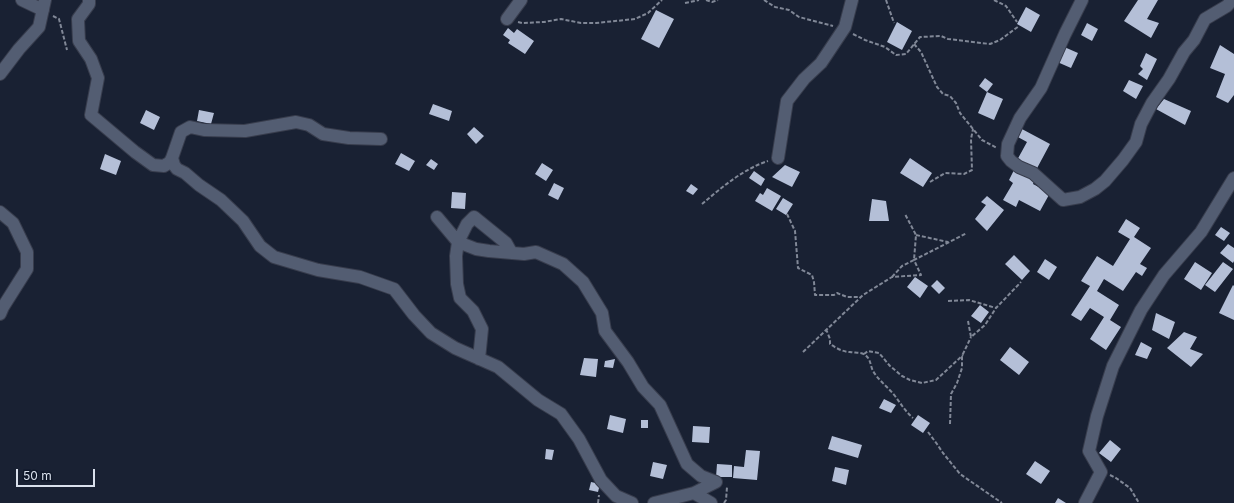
<!DOCTYPE html>
<html>
<head>
<meta charset="utf-8">
<style>
  body { margin:0 }
  #map { position:relative; width:1234px; height:503px; overflow:hidden; background:#192133; font-family:Inter,sans-serif }
  canvas { display:block }
  .scale { position:absolute; left:16px; top:469px; width:79px; height:18px; box-sizing:border-box; border:2px solid #d9e0ec; border-top:0; padding-left:5px; font-size:12px; line-height:14px; white-space:nowrap; color:#d9e0ec; -webkit-text-stroke:3px #101829; paint-order:stroke }
</style>
</head>
<body>
<div id="map">
<canvas width="1234" height="503"></canvas>
<div class="scale">50 m</div>
</div>
<script>
const c = document.querySelector('canvas').getContext('2d');
c.lineJoin = 'round';
function fill(path, color) { c.fillStyle = color; c.fill(path, 'evenodd'); }
function trace(path, color, width, dash) { c.strokeStyle = color; c.lineWidth = width; c.lineCap = dash ? 'butt' : 'round'; c.setLineDash(dash || []); c.stroke(path); }
fill(new Path2D(`
  M1138,0H1158L1147,19L1159,23L1151,38L1124,21Z
  M1026,7L1040,15L1031,32L1017,24Z
  M656,10L674,19L659,48L641,39Z
  M897,22L912,31L902,50L887,42Z
  M1087,23L1098,29L1092,41L1081,35Z
  M508,28L514,33L517,29L534,41L525,54L508,43L510,40L503,35Z
  M1220,45L1234,54V95L1228,103L1216,97L1225,74L1210,68Z
  M1062,46L1078,53L1071,68L1055,61Z
  M1146,53L1157,59L1147,80L1138,74L1143,69L1140,66Z
  M985,78L993,84L987,92L979,86Z
  M1129,80L1143,86L1136,99L1123,91Z
  M987,92L1003,99L994,120L978,113Z
  M1164,99L1191,111L1185,125L1156,109Z
  M433,104L452,111L449,121L429,114Z
  M146,110L160,117L154,130L140,123Z
  M199,110L214,113L211,124L197,121Z
  M474,127L484,136L476,144L467,134Z
  M1020,128L1050,144L1035,172L1016,162L1027,142L1016,136Z
  M401,153L415,161L409,171L395,164Z
  M105,154L121,161L116,175L100,169Z
  M910,158L932,173L923,187L900,173Z
  M431,159L438,164L434,170L426,165Z
  M542,163L553,170L546,181L535,174Z
  M785,165L800,172L792,187L772,177Z
  M1015,168L1035,179L1033,184L1050,193L1040,211L1019,200L1016,207L1003,200L1013,183L1009,180Z
  M754,171L765,179L761,186L749,178Z
  M554,183L564,188L558,200L548,195Z
  M691,184L698,189L693,195L686,191Z
  M767,188L781,196L772,211L755,201L760,193L763,195Z
  M452,192L466,193L465,209L451,208Z
  M987,196L1004,210L987,231L975,219L986,205L981,202Z
  M783,198L793,204L786,215L776,209Z
  M872,199L886,201L889,221H869Z
  M1126,219L1140,228L1134,237L1151,248L1140,264L1147,268L1142,276L1136,272L1123,291L1104,279L1097,291L1119,305L1110,320L1121,327L1106,350L1090,339L1104,317L1090,308L1081,321L1071,315L1090,286L1081,281L1097,256L1113,266L1130,239L1118,232Z
  M1221,227L1230,233L1224,241L1215,235Z
  M1228,244L1234,248V261L1233,263L1220,253Z
  M1014,255L1030,271L1022,280L1005,264Z
  M1045,259L1057,267L1049,280L1037,272Z
  M1195,262L1212,273L1201,290L1184,279Z
  M1223,262L1233,269L1215,292L1205,285Z
  M915,277L928,286L920,298L907,287Z
  M937,280L945,288L939,294L931,286Z
  M1233,285L1234,286V320L1219,313Z
  M980,305L989,312L981,323L971,316Z
  M1156,313L1175,322L1169,339L1152,330Z
  M1184,332L1197,337L1190,349L1203,354L1191,367L1167,348Z
  M1141,342L1152,348L1147,359L1135,355Z
  M1010,347L1029,362L1019,375L1000,360Z
  M584,358L598,359L596,377L580,375Z
  M615,359L613,368L604,367L605,361Z
  M884,399L896,405L891,413L879,408Z
  M610,415L626,419L623,433L607,429Z
  M918,415L930,423L923,433L911,425Z
  M641,420H648V428H641Z
  M693,426L710,427L709,443L692,442Z
  M832,436L862,445L858,458L828,449Z
  M1110,440L1121,449L1111,462L1099,453Z
  M546,449L554,450L552,460L545,459Z
  M746,450L760,451L757,480L733,478L734,466L744,467Z
  M1035,461L1050,471L1041,484L1026,474Z
  M653,462L667,465L663,479L650,476Z
  M717,464L732,465V477H716Z
  M835,467L849,470L846,485L832,481Z
  M591,482L600,484L598,492L589,490Z
  M1058,498L1066,503H1055Z`), '#b4bfd7');
const minor = new Path2D(`
  M22,0L43,10
  M89,0V4L78,19L79,41L91,59L98,78L91,115L135,152L153,165L164,166L170,162L172,158L174,165L177,169L185,173L199,185L221,200L243,221L260,246L274,257L318,270L360,277L394,289L414,315L431,333L455,348L498,367L538,400L561,414L579,439L601,480L616,496L632,503
  M1082,0L1065,34L1041,88L1020,118L1008,144L1007,156L1011,161L1019,167L1033,173L1063,200L1080,197L1095,189L1105,181L1123,160L1136,142L1141,124L1152,103L1169,79L1184,52L1194,40L1205,19L1227,6L1232,0
  M507,19L521,0
  M0,74L19,49L39,27L45,0
  M172,158L181,132L190,127L204,130L245,131L296,122L309,125L323,134L349,138L381,139
  M778,158L787,101L804,79L821,63L845,27L852,0
  M0,212L13,223L27,252V269L3,307L0,314
  M437,217L458,242L476,249L489,251L524,254L536,252L563,264L583,282L602,313L605,331L628,362L643,387L660,405L687,464L701,476L716,482L694,493
  M479,359L482,329L473,311L460,298L457,284L456,256L458,242L467,224L474,217L506,243L511,252
  M654,503L694,493L711,503
  M1085,503L1101,472L1089,451L1097,416L1113,366L1141,310L1164,275L1201,232L1234,178`);
trace(minor, '#383d4d', 14);
trace(new Path2D(`
  M706,0L712,2L718,0
  M764,0L775,7L789,10L799,17L833,26
  M886,0L894,23
  M994,0L1006,6L1017,22
  M685,3L699,0
  M53,16L59,19L67,50
  M518,22L522,23L544,22L561,19L581,23H596L635,19L648,13L662,0
  M853,34L865,40L885,47L896,55L906,54L920,37L941,36L948,39L990,44L1000,40L1019,26
  M914,44L921,52L937,87L943,94L950,96L956,103L960,113L982,140L997,148
  M930,182L945,173L964,174L972,170L971,139L973,129
  M702,204C721,188 743,169 768,161
  M787,214L795,231L798,268L812,275L814,282L815,295H834L837,293L847,297H860
  M916,235L948,242
  M892,277L902,266L914,260L916,235L905,214
  M948,301L969,300L996,308L1021,282
  M968,321L971,337L985,325L996,308
  M826,329L830,339V344C836,348 843,352 850,352C855,353 861,352 865,355C871,359 870,365 873,371C879,381 888,387 895,396C901,404 905,411 913,418
  M803,352L863,295L892,277L921,275L914,260L967,233
  M864,354L868,351L879,353L890,366L902,376L910,380L922,383L936,380L963,355
  M950,424L951,394L957,383L962,368V356L971,337
  M928,432L937,444L943,453L960,474L1002,503
  M1110,475L1116,478L1130,488L1139,503
  M598,503L599,495
  M724,503L726,500L727,487`), '#818897', 2, [4, 2]);
trace(minor, '#535d72', 12);
</script>
</body>
</html>
